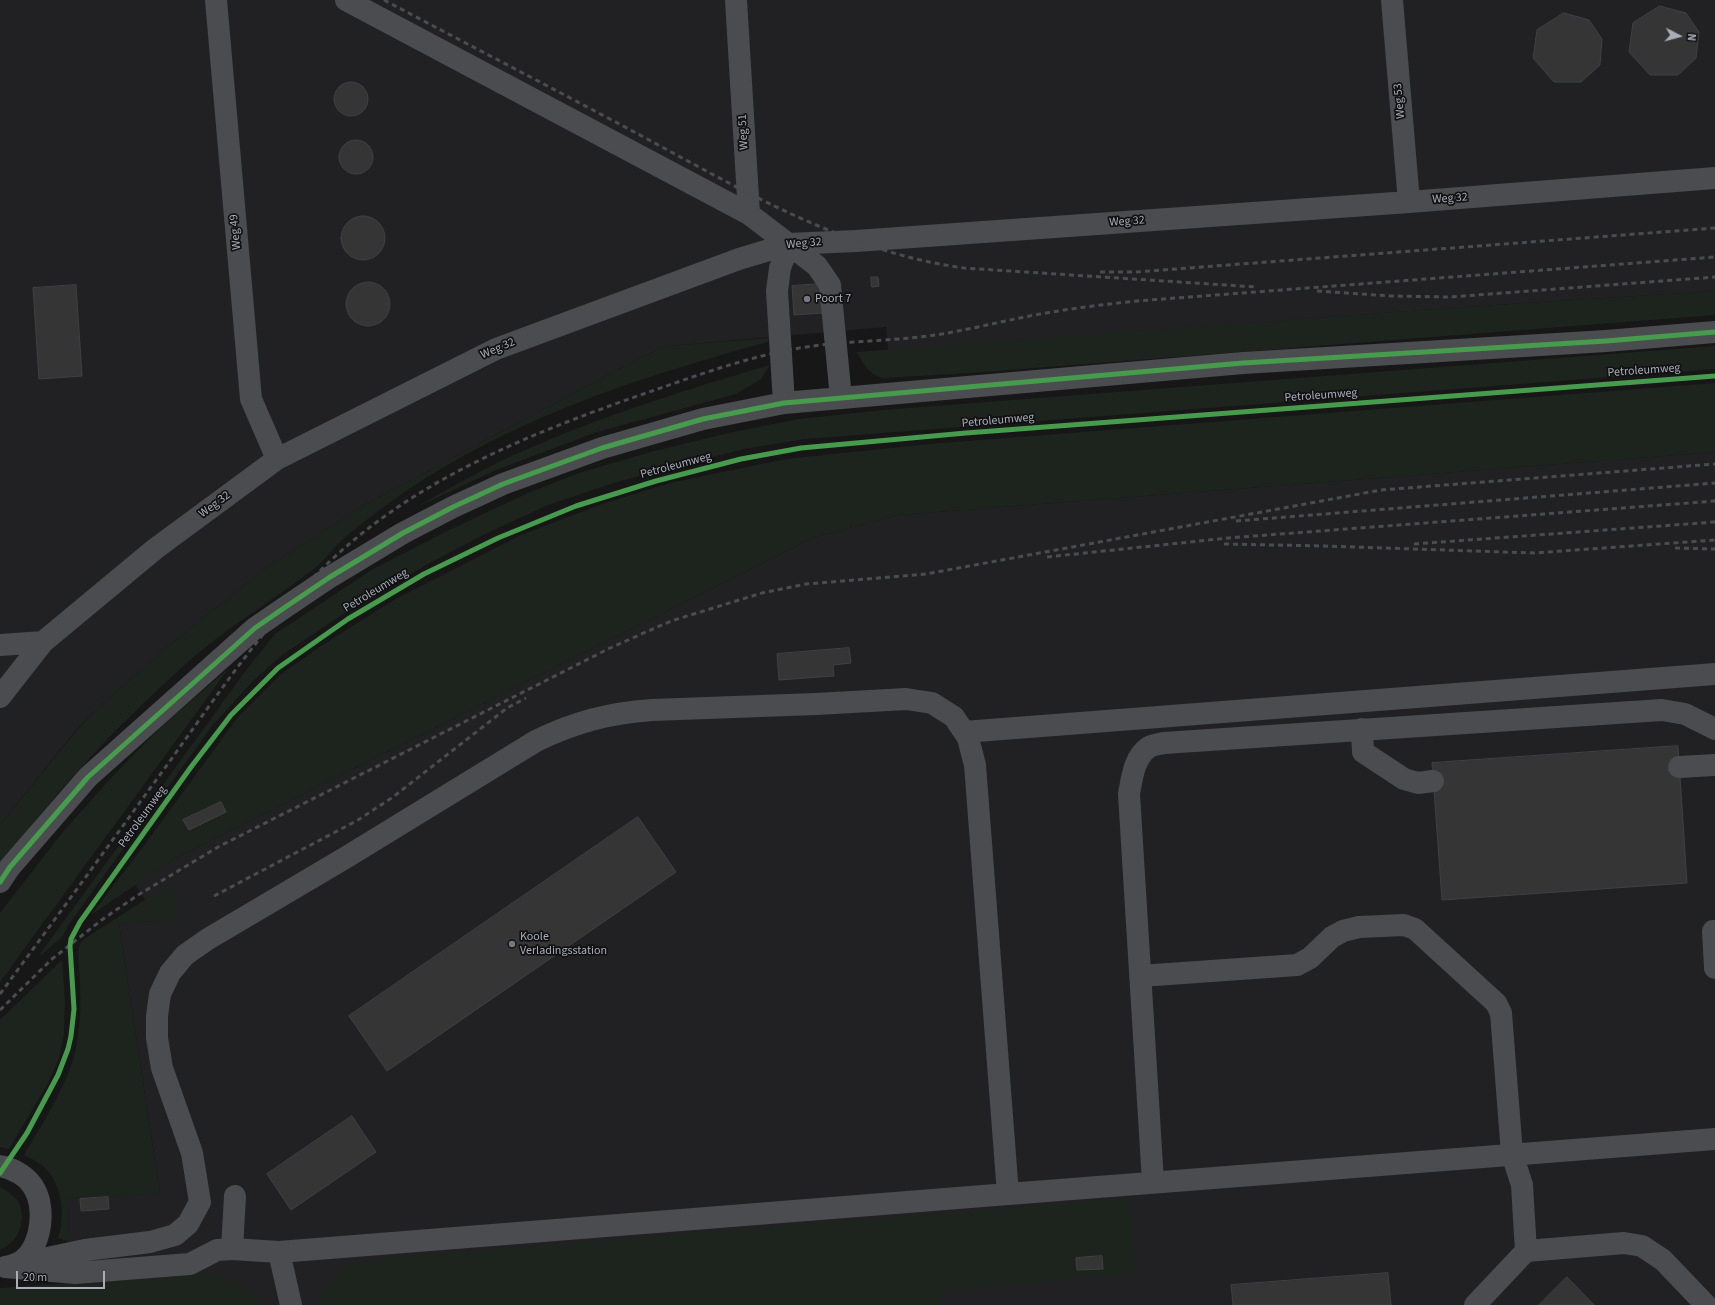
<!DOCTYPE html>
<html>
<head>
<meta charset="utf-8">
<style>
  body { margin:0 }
  #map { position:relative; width:1715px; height:1305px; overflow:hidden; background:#171717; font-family:"Source Sans 3",sans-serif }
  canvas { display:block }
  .north { position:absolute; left:1659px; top:16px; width:40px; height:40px; -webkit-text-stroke:3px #111113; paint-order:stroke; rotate:96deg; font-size:11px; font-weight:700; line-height:16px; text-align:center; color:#a8adb8 }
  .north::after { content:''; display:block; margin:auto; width:14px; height:18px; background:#a8adb8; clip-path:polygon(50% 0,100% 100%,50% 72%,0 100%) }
  .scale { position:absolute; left:16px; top:1271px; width:89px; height:18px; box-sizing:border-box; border:2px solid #a8adb8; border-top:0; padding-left:5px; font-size:12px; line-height:14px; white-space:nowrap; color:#a8adb8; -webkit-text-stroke:3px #111113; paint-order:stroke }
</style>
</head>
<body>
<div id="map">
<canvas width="1715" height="1305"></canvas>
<div class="north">N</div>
<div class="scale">20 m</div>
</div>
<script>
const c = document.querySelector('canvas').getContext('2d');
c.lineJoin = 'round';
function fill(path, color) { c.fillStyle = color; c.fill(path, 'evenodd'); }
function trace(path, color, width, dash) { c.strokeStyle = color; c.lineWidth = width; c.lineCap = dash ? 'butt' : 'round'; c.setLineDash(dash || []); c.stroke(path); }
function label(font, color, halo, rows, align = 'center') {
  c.font = font + ' "Source Sans 3",sans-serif'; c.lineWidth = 3.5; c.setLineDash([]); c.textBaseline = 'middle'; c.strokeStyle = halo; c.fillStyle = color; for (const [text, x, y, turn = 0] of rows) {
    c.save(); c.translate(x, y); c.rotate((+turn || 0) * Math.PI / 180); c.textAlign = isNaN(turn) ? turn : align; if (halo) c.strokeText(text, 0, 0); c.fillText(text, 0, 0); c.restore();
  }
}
fill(new Path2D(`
  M0,0H1715V291L1449,308L888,351L886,327L669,346L644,356L359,508L268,567L168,646L101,705L76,730L0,825Z
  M1715,452V1305H183L180,1275L97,1271L96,1256L85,1242H69L68,1198L160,1193L119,924L159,920L135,884L172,860L812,538L898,515Z`), '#212123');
fill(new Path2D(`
  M1715,291V315L970,373L883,378C869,375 863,364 857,352L1449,308Z
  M769,338L768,342C635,378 497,423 385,506C370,517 354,529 340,542C331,551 323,562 314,569C272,601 226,628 187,663C118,724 55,792 0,866V825L77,730L101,705L168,646L268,567L359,508L644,356L669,346Z
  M1715,346V369L805,439L744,449L670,468L617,482L548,505L487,533L428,564L365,600L328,624L281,656L253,681L212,726L69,924L62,937L41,955L40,954L247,669L275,634L373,569L447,531L530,492L579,473L654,451L733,432L799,419L883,410Z
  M770,365L761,379L736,394L597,432L496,470L417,507C443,491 471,476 499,462C585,421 678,392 770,365Z
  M1715,383V452L898,515L812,538L172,860L91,915L143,847L238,717L280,675L321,646L394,600L521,535L602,504L670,483L786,459L929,444Z
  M229,668L0,982V913L62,833L109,780L163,725Z
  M174,881L179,919L119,924L160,1194L68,1198L69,1242L58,1238C65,1218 63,1186 46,1169C40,1163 32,1159 24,1155C42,1124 69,1083 76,1048C83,1016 80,983 78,951L80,944L84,939Z
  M62,960L65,1000L64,1033L59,1059L47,1085L9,1149L0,1147V1020Z
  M0,1187C6,1191 15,1196 19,1203C21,1206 21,1212 22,1215C22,1232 15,1243 0,1250Z
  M1130,1198L1135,1274L940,1291L941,1305H318L325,1289L342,1268L372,1259Z
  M208,1274C230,1277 248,1285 261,1305H0V1288Z`), '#1d241e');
const building = new Path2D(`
  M1660,6L1686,13L1699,32L1696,58L1678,75H1650L1629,52L1633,23Z
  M1564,13L1589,20L1602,39L1600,65L1581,82H1554L1533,58L1537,30Z
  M334 99a17 17 0 1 1 34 0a17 17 0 1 1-34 0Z
  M339 157a17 17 0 1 1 34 0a17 17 0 1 1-34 0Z
  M341 238a22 22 0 1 1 44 0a22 22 0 1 1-44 0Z
  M871,277H878L879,286L872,287Z
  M346 304a22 22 0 1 1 44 0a22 22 0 1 1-44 0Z
  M821,284L823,313L794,315L792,286Z
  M76,285L82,376L39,379L33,288Z
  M849,648L851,663L833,665L834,676L779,680L777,654Z
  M1678,746L1687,883L1442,900L1432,763Z
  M221,802L226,812L189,830L183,820Z
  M638,817L676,872L387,1071L349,1016Z
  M352,1116L376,1152L291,1210L267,1174Z
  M108,1197L109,1209L81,1211L80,1199Z
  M1102,1256L1103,1269L1077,1270L1076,1258Z
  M1388,1273L1391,1305H1233L1231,1285Z
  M1567,1277L1594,1305H1539Z`);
fill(building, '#353536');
trace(building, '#3f4043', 1);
trace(new Path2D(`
  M216,0L251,399L277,459
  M346,0L749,214
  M736,0L749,214L817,266L830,285L841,398
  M1392,0L1409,202
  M784,403L777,291L780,268L789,244
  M0,645L43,642
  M0,697L43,642L155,549L277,459L496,349L739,259L789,244L856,241L1409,202L1715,178
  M1362,729L1363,752L1404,779L1418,783L1433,781
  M964,732L1715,674
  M1679,767L1715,765
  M0,882L10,867L88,777L255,628L284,608L330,577L403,533L453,507L503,484L602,448L703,419L784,403L1243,363L1606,341L1715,332
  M1713,931L1715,968
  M1140,976L1297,965L1310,958L1332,937L1343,931L1359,927L1404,925L1415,929L1496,1003L1501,1013L1512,1154L1522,1185L1526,1251
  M0,1166C13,1168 29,1177 35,1190C47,1212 40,1257 13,1265
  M1153,1182L1129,794C1132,778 1134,757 1149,747C1153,745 1160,744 1164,743L1662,710L1685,714L1715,729
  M1008,1194L975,765L968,738L954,717L932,703L906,699L816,704L652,710C609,713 575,722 536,741L345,858L208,939L185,955L170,973L160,994L157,1016V1038L162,1068L192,1153L200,1202L188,1224L175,1235L150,1242L85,1250L5,1267L75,1273L190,1264L217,1250L232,1249L279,1252L1008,1194L1715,1139
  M232,1249L235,1196
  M279,1252L291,1305
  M1475,1305L1526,1251L1624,1243L1642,1246L1663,1260L1706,1305`), '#4b4c50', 22);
trace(new Path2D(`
  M384,0C469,45 554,89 638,134C742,190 846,252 964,268L1256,287
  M1100,272H1136L1715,228
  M1317,291L1391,296L1450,297L1715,277
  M1236,521L1715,483
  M1224,544L1324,546L1534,553L1715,540
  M1414,544L1715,522
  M1675,548L1715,549
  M1047,557L1228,538L1715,501
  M214,896L358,820L393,797L507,708L526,698
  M0,994C59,914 117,834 175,754C225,684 275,610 340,552C428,473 542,429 652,391C698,375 745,358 794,349C843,340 893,342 942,334C977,328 1011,319 1046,313C1076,308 1106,304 1137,301L1715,257
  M0,1010L52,959L103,919L138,895L218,847L610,648L671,621L762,593L806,584L926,574L1381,490L1715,464`), '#4b4c4f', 3, [5, 4]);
trace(new Path2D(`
  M0,882L10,867L88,777L255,628L284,608L330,577L403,533L453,507L503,484L602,448L703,419L784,403L1243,363L1606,341L1715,332
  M0,1173L27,1133L58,1075L68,1049L71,1036L74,1009L70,946L71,939L80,922L191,767L231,715L278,668L348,619L424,574L498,538L576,506L656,481L741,459L801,448L966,433L1715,376`), '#469c4c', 5);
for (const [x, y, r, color] of [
  [807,299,4,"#757880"],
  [512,944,4,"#757880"]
]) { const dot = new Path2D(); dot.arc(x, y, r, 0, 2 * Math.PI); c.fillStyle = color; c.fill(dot); trace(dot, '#111113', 1.5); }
label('12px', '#a8adb8', '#111113', [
  ["Weg 53",1400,101,-95],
  ["Weg 51",744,132,-93],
  ["Weg 32",1450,199,-4],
  ["Weg 32",1127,222,-4],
  ["Weg 49",236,232,-95],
  ["Weg 32",804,244,-5],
  ["Weg 32",498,349,-23],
  ["Petroleumweg",1644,371,-4],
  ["Petroleumweg",1321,396,-4],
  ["Petroleumweg",998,421,-5],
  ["Petroleumweg",676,466,-15],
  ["Weg 32",215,505,-37],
  ["Petroleumweg",376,591,-31],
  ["Petroleumweg",143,817,-54]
]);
label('12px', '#a8adb8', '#111113', [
  ["Poort 7",815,299],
  ["Koole",520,937],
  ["Verladingsstation",520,951]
], 'left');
</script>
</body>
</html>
